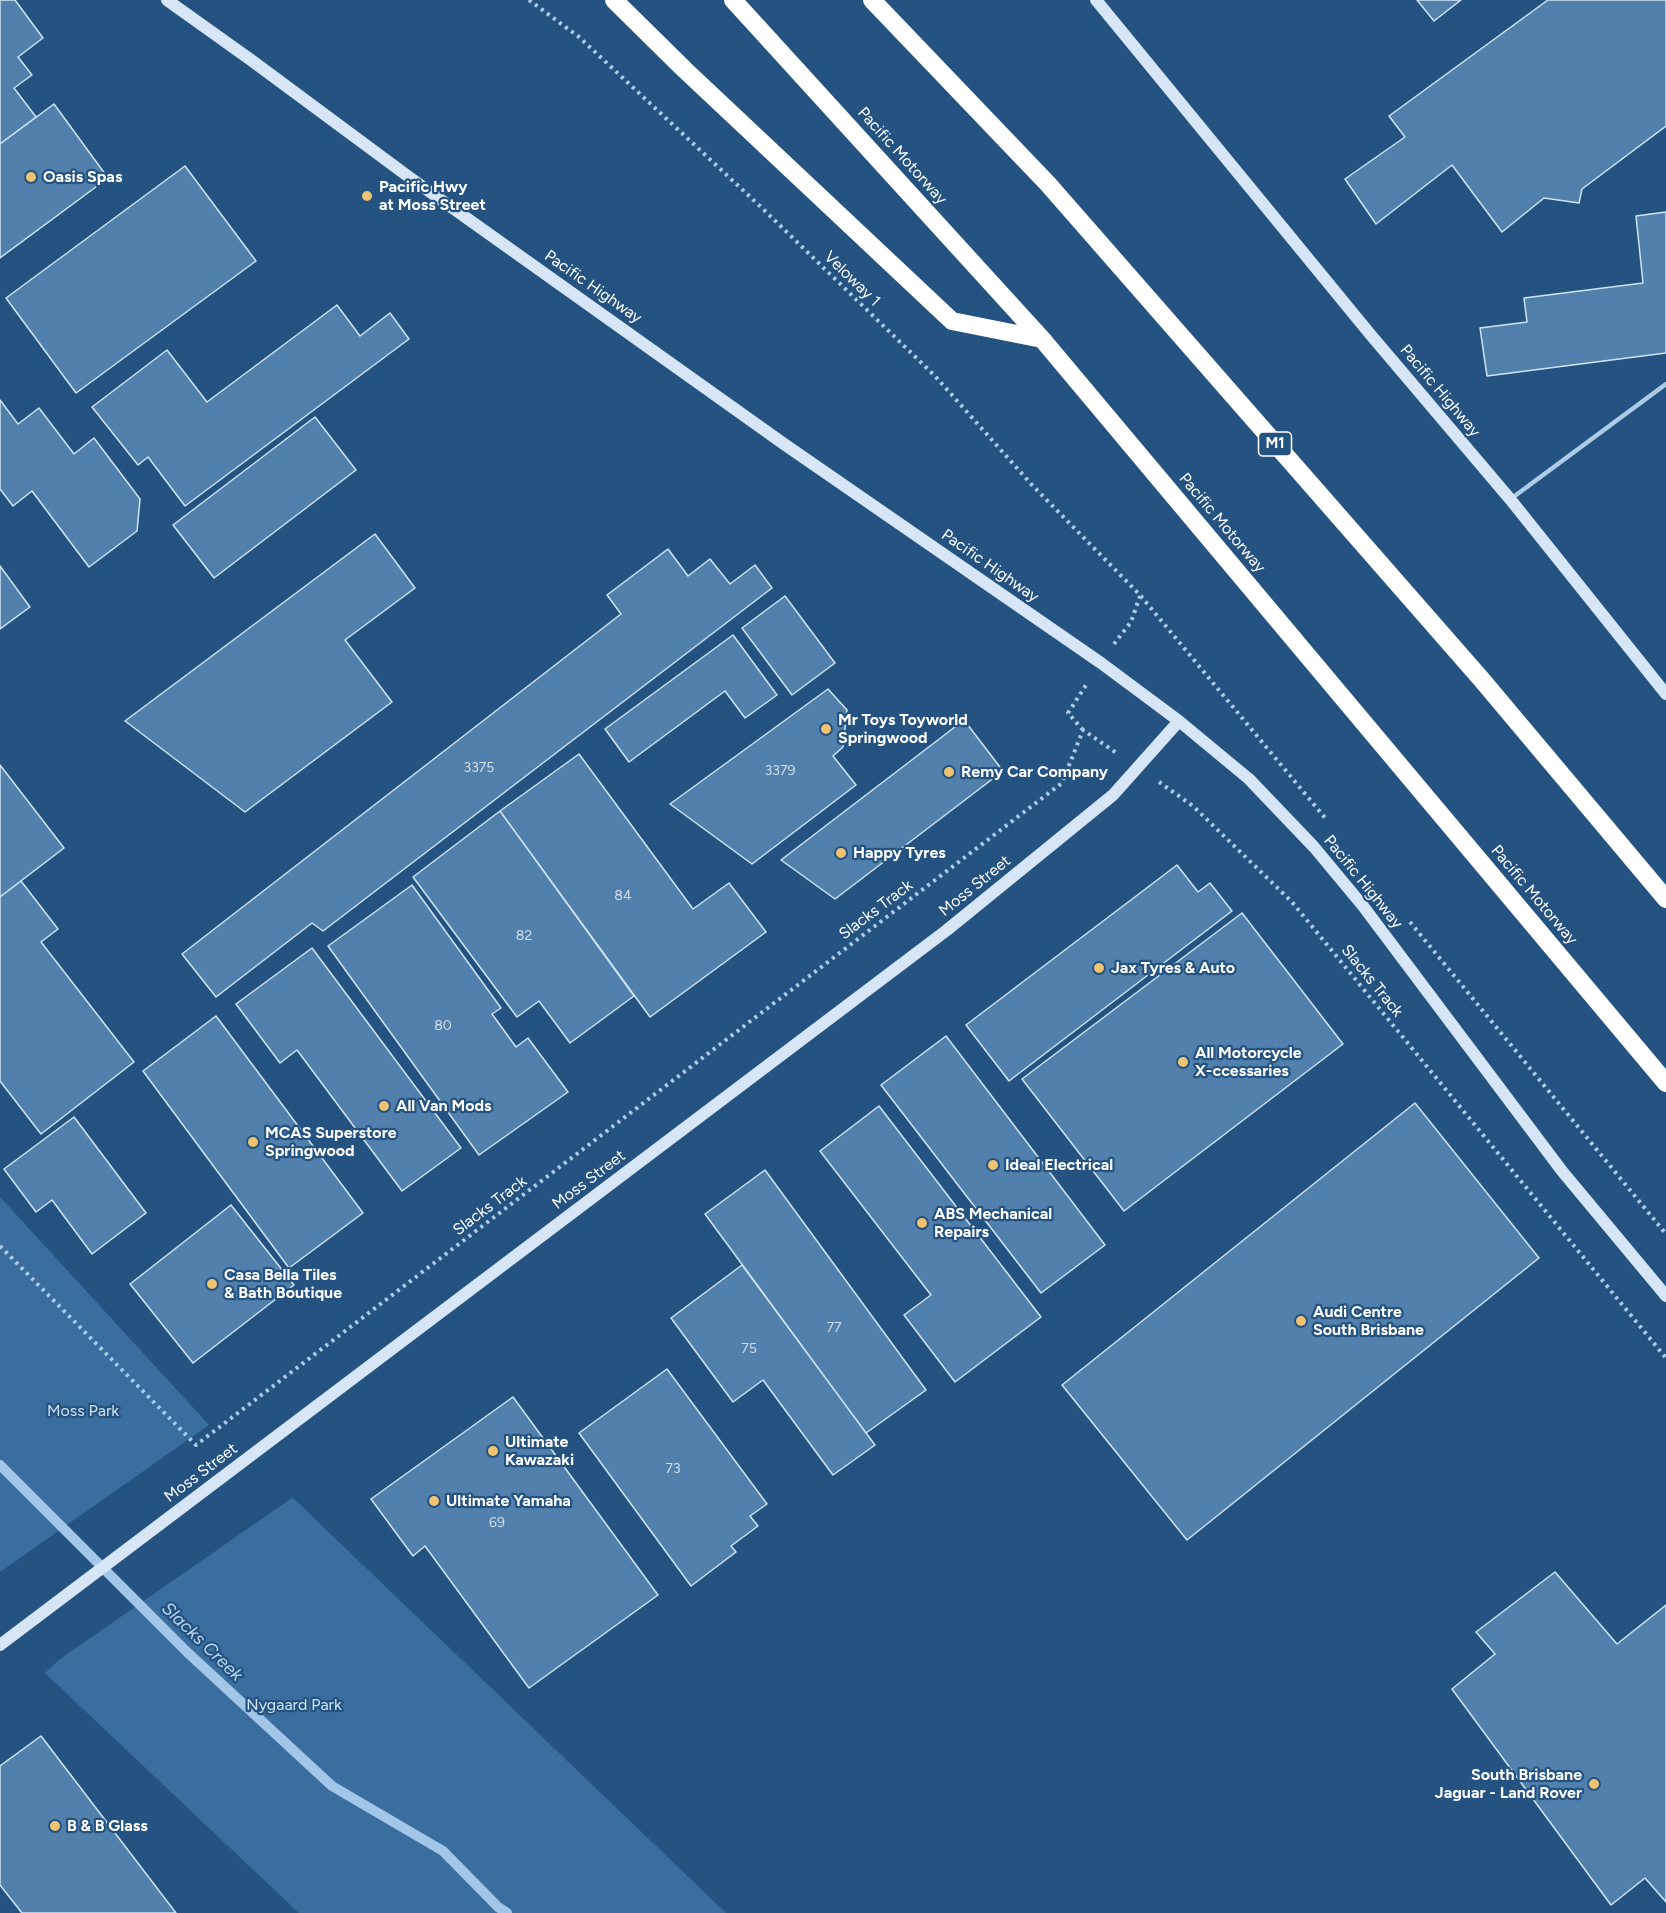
<!DOCTYPE html>
<html>
<head>
<meta charset="utf-8">
<style>
  body { margin:0 }
  canvas { display:block; background:#255381 }
</style>
</head>
<body>
<canvas width="1666" height="1913"></canvas>
<script>
const c = document.querySelector('canvas').getContext('2d');
c.lineJoin = 'round';
function fill(path, color) { c.fillStyle = color; c.fill(path, 'evenodd'); }
function trace(path, color, width, dash) { c.strokeStyle = color; c.lineWidth = width; c.lineCap = dash ? 'butt' : 'round'; c.setLineDash(dash || []); c.stroke(path); }
function label(font, color, halo, rows, align = 'center') {
  c.font = font + ' Figtree,sans-serif'; c.lineWidth = 4.5; c.setLineDash([]); c.textBaseline = 'middle'; c.strokeStyle = halo; c.fillStyle = color; for (const [text, x, y, turn = 0] of rows) {
    c.save(); c.translate(x, y); c.rotate((+turn || 0) * Math.PI / 180); c.textAlign = isNaN(turn) ? turn : align; if (halo) c.strokeText(text, 0, 0); c.fillText(text, 0, 0); c.restore();
  }
}
fill(new Path2D(`
  M0,1197L209,1425L0,1572Z
  M292,1498H293L726,1913H299L45,1673L60,1659Z`), '#3a6e9f');
trace(new Path2D(`
  M0,1465L187,1652L332,1786L443,1851L498,1907L507,1913`), '#a1c6e7', 10);
const building = new Path2D(`
  M0,0H15L43,38L18,57L32,75L14,88L36,117L0,144Z
  M1417,0H1461L1434,21Z
  M1548,0H1666V126L1582,189L1579,203L1544,198L1502,232L1452,165L1376,224L1345,179L1405,137L1389,116Z
  M54,104L108,178L0,258V144Z
  M185,166L256,261L76,393L6,298Z
  M1666,212V353L1487,376L1480,328L1527,322L1524,298L1643,283L1636,216Z
  M337,305L360,336L390,313L409,339L185,506L148,457L138,465L92,407L167,350L207,402Z
  M0,400L18,424L39,408L74,454L94,438L140,499L137,531L89,567L32,491L13,506L0,489Z
  M315,417L356,470L214,578L173,525Z
  M375,534L415,588L345,640L392,702L245,812L125,721Z
  M668,549L688,576L710,559L730,584L755,565L772,588L323,931L312,923L216,997L182,954L621,614L607,595Z
  M0,566L30,607L0,629Z
  M785,596L835,663L792,695L742,628Z
  M733,635L777,695L745,718L725,691L629,762L605,729Z
  M828,689L847,710L843,747L833,756L856,785L752,864L670,804Z
  M964,720L1003,771L835,899L781,860Z
  M579,754L693,909L729,883L766,932L650,1017L500,811Z
  M0,765L64,848L0,897Z
  M500,811L634,996L570,1043L539,1001L517,1017L413,877Z
  M1177,865L1198,892L1210,883L1232,911L1009,1081L966,1025Z
  M21,881L58,929L41,942L134,1062L41,1134L0,1081V897Z
  M412,885L501,1008L492,1014L516,1047L528,1038L568,1092L479,1155L328,946Z
  M1242,913L1343,1044L1124,1211L1022,1079Z
  M312,948L461,1148L402,1191L297,1050L280,1063L236,1004Z
  M216,1016L363,1213L289,1268L143,1071Z
  M946,1036L1105,1245L1041,1293L881,1085Z
  M1415,1103L1539,1258L1187,1540L1062,1385Z
  M879,1106L1041,1317L955,1382L904,1315L931,1295L820,1151Z
  M74,1117L146,1213L92,1254L52,1200L36,1212L4,1169Z
  M765,1170L926,1390L866,1433L705,1214Z
  M231,1205L294,1285L193,1363L130,1284Z
  M742,1265L875,1445L833,1475L763,1380L733,1402L671,1318Z
  M667,1369L767,1504L750,1516L758,1526L731,1546L736,1552L691,1586L579,1433Z
  M513,1397L658,1595L529,1688L425,1546L413,1556L371,1499Z
  M1555,1572L1617,1644L1666,1605V1902L1645,1878L1611,1905L1452,1689L1495,1654L1476,1632Z
  M41,1736L176,1913H22L0,1885V1766Z`);
fill(building, '#5280ac');
trace(building, '#d0e4f5', 1.5);
trace(new Path2D(`
  M529,0L579,37L762,208L935,376L1032,485L1140,595L1326,819
  M1114,644L1131,622L1140,596
  M1083,730L1068,713L1088,682
  M1159,782L1193,806L1292,902L1666,1358
  M1410,922L1666,1234
  M0,1246L196,1445L1062,783L1083,730L1118,754`), '#adcbe7', 4, [3, 4.5]);
trace(new Path2D(`
  M1512,498L1666,384`), '#adcbe7', 4.5);
trace(new Path2D(`
  M167,0L251,60L409,177L784,444L1101,663L1179,721L1249,779L1314,847L1363,906L1562,1171L1666,1296
  M1096,0L1370,334L1510,499L1666,694
  M0,1645L947,930L1113,795L1179,721`), '#d7e6f6', 12);
trace(new Path2D(`
  M614,0L685,70L952,321L1042,339
  M733,0L1042,339L1666,1083
  M872,0L1048,184L1482,680L1666,899`), '#fff', 18);
for (const [x, y, r, color] of [
  [31,177,6,"#f0c372"],
  [367,196,6,"#f0c372"],
  [826,729,6,"#f0c372"],
  [949,772,6,"#f0c372"],
  [841,853,6,"#f0c372"],
  [1099,968,6,"#f0c372"],
  [1183,1062,6,"#f0c372"],
  [384,1106,6,"#f0c372"],
  [253,1142,6,"#f0c372"],
  [993,1165,6,"#f0c372"],
  [922,1223,6,"#f0c372"],
  [212,1284,6,"#f0c372"],
  [1301,1321,6,"#f0c372"],
  [493,1451,6,"#f0c372"],
  [434,1501,6,"#f0c372"],
  [1594,1784,6,"#f0c372"],
  [55,1826,6,"#f0c372"]
]) { const dot = new Path2D(); dot.arc(x, y, r, 0, 2 * Math.PI); c.fillStyle = color; c.fill(dot); trace(dot, '#255381', 2); }
label('14px', '#d4dfea', null, [
  ["3375",479,768],
  ["3379",780,771],
  ["84",623,896],
  ["82",524,936],
  ["80",443,1026],
  ["77",834,1328],
  ["75",749,1349],
  ["73",673,1469],
  ["69",497,1523]
]);
for (const [x, y, w] of [
  [1275,444,33]
]) { const box = new Path2D(); box.roundRect(x - w / 2, y - 12, w, 24, 4.5); c.fillStyle = '#255381'; c.fill(box); trace(box, '#fff', 1.5); }
label('bold 15px', '#fff', null, [
  ["M1",1275,444]
]);
label('16px', '#fff', '#255381', [
  ["Pacific Motorway",902,156,48],
  ["Veloway 1",852,279,44],
  ["Pacific Highway",593,287,35],
  ["Pacific Highway",1440,391,50],
  ["Pacific Motorway",1222,523,50],
  ["Pacific Highway",990,566,35],
  ["Pacific Highway",1363,882,51],
  ["Moss Street",975,886,-39],
  ["Pacific Motorway",1534,895,50],
  ["Slacks Track",876,910,-37],
  ["Slacks Track",1372,981,51],
  ["Moss Street",589,1180,-37],
  ["Slacks Track",490,1206,-37],
  ["Moss Street",201,1473,-37]
]);
label('bold 16px', '#fff', '#255381', [
  ["Oasis Spas",43,177],
  ["Pacific Hwy",379,187],
  ["at Moss Street",379,205],
  ["Mr Toys Toyworld",838,720],
  ["Springwood",838,738],
  ["Remy Car Company",961,772],
  ["Happy Tyres",853,853],
  ["Jax Tyres & Auto",1111,968],
  ["All Motorcycle",1195,1053],
  ["X-ccessaries",1195,1071],
  ["All Van Mods",396,1106],
  ["MCAS Superstore",265,1133],
  ["Springwood",265,1151],
  ["Ideal Electrical",1005,1165],
  ["ABS Mechanical",934,1214],
  ["Repairs",934,1232],
  ["Casa Bella Tiles",224,1275],
  ["& Bath Boutique",224,1293],
  ["Audi Centre",1313,1312],
  ["South Brisbane",1313,1330],
  ["Ultimate",505,1442],
  ["Kawazaki",505,1460],
  ["Ultimate Yamaha",446,1501],
  ["South Brisbane",1582,1775,"right"],
  ["Jaguar - Land Rover",1582,1793,"right"],
  ["B & B Glass",67,1826]
], 'left');
label('16px', '#d0e4f5', '#255381', [
  ["Moss Park",83,1411],
  ["Nygaard Park",294,1705]
]);
label('italic 18px', '#b9d5ee', '#255381', [
  ["Slacks Creek",202,1642,44]
]);
</script>
</body>
</html>
